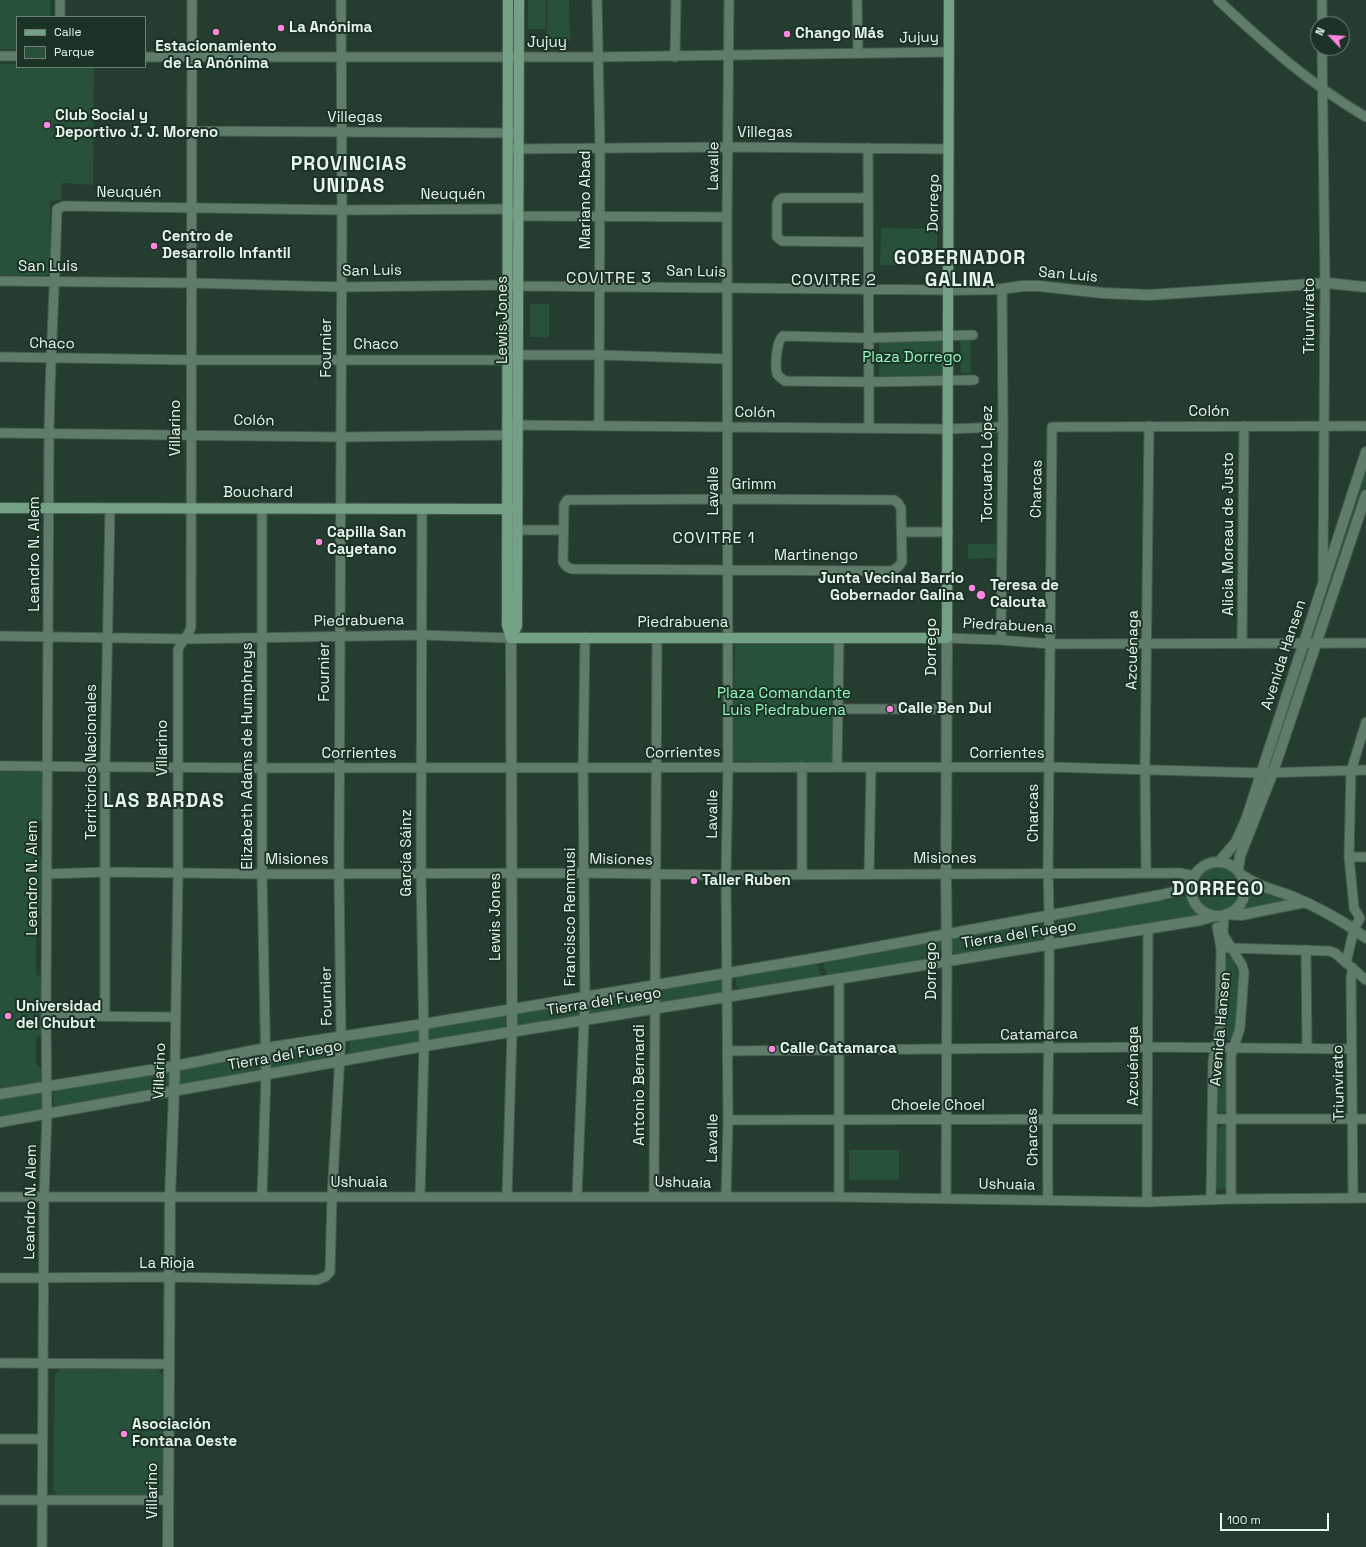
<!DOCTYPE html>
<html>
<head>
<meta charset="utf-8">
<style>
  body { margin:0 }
  #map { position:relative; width:1366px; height:1547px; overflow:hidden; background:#253d2f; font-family:"Space Grotesk",sans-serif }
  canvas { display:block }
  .legend { position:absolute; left:16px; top:16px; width:130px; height:52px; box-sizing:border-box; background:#1b3325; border:1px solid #6d8175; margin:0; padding:5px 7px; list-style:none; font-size:12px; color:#e7f6ec }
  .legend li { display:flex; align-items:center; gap:8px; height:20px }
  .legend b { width:20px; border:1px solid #6d8175 }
  .north { position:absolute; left:1310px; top:16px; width:40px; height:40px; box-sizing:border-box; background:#1b3325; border:1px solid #6d8175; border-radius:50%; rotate:295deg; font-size:11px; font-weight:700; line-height:16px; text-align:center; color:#e7f6ec }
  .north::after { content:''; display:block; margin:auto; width:14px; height:18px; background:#fe85e0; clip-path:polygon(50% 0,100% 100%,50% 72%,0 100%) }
  .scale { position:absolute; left:1220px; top:1513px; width:109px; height:18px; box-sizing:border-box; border:2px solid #e7f6ec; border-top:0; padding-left:5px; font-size:12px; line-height:14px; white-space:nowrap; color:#e7f6ec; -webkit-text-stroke:3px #1b3325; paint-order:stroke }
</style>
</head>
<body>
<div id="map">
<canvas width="1366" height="1547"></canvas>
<ul class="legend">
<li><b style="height:5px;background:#74a186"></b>Calle</li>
<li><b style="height:11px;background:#27513a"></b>Parque</li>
</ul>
<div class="north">N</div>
<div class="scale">100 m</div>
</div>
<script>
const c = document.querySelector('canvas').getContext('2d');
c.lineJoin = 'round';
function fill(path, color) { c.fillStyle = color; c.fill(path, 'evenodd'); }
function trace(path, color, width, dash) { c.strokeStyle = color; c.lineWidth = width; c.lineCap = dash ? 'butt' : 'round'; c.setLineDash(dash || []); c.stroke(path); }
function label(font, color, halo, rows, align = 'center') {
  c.font = font + ' "Space Grotesk",sans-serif'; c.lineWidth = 4; c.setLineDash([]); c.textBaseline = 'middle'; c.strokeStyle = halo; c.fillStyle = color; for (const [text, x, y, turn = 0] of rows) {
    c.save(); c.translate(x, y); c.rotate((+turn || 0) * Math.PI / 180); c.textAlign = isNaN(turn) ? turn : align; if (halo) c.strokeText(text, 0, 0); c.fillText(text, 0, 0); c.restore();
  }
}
fill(new Path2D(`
  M0,0H51V17H17V49H0Z
  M528,0H546V29H528Z
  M547,0H569L570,41H547Z
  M0,64H17V67H94L93,185L62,183L61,200L50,201L51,270L46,275H0Z
  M881,228L937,229V266L880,265Z
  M530,304H549V337H530Z
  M960,338H970L971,373H961Z
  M944,340V375L879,376V341Z
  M1366,465V485L1315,635H1311Z
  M968,544H996V558L968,559Z
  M735,642L834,644L832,763L733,761Z
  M1307,650L1310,652L1272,765L1268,764L1304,652Z
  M0,772H43L44,819L36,825V852L42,859L43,912L36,919V974L43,979L42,1033L36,1038V1064L43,1071V1080L36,1085L0,1090Z
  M1195 889a23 23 0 1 1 46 0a23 23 0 1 1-46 0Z
  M1246,880L1295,900L1235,912L1246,893Z
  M1181,895L1187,898L1201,916L1062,938C1055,934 1053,924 1059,919L1168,900Z
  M1036,923H1040L1045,930L1044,940L960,956L952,952V941L955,937Z
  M940,941H945L946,946L941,956L937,959L829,978L823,966L826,960Z
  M1230,955C1233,961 1237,968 1238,975C1240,992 1239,1024 1232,1040L1228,1041L1223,1029L1226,1019L1224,962L1226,956Z
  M814,962L817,964L821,977L742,991L736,985V976Z
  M723,977L725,992L664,1003L659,999L660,990L663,987Z
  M652,989L653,1004L589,1016L591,1000Z
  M581,1001L580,1017L520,1027L518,1025L517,1013Z
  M505,1014L507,1023L502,1030L429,1043L427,1040V1030L430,1027Z
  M415,1029L420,1033L421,1041L419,1044L351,1056L348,1052L349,1044L354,1039Z
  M338,1040L337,1056L334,1058L270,1068V1052Z
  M257,1054L262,1056L260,1070L186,1085L180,1083L179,1074L182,1070Z
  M1221,1057L1225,1059L1226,1065V1111L1222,1113L1217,1112L1215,1107V1062L1218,1058Z
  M166,1071L170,1074L172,1087L57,1107L54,1105L53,1094L59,1088Z
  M41,1092L44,1095L42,1109L40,1111L0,1118V1098Z
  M1224,1125L1227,1126L1226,1189L1218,1190C1212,1181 1214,1136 1220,1127Z
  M849,1150H899V1180H849Z
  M61,1368L157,1369L166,1377L165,1488L158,1497L59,1496L53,1489L55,1374Z`), '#27513a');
const minor = new Path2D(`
  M60,0V17
  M597,0L600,148L599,424
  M857,0L858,53
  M1218,0C1264,43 1311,85 1366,117
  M1322,0V24
  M1322,48L1325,283L1323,580
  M0,56H17
  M145,57H597L949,52
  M675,57L676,0
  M192,131L514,133
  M868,148L869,428
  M511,149L728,147L949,149
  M867,198H782L779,200L777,204V237L782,241L868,242
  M0,281L192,283L341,287L507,285L518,286L948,290
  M973,335L869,338L783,336C776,342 775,365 777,374C779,377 782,379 785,381L869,382L974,380
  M0,357L192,360H506L518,355H601L727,359
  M507,425L947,429L1003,427
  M0,433L340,437L515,435
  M728,499L894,500L898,503L901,508L902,562L898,567L892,571L572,569L567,567L563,562L564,505L567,500Z
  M510,530H563
  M903,532H948
  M0,636L185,639L422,635L511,638
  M947,638L1001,640L1050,644L1366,643
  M1001,640L1003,427L1002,289
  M1242,643L1244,426
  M839,709H947
  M0,766L262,768L1049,767L1261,773L1366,770
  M837,767L839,638
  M1349,857H1366
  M1146,873L1145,769L1149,426
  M48,874L105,872L262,874L585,873L726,875L1180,873L1194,876
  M802,874V767
  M869,874L871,768
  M1224,915L1223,934L1242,965L1244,972L1240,1028L1231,1056V1199
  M1360,918L1354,908L1349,857L1351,771L1366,722
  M1228,948L1329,951L1335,953L1366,980
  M1306,950L1307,1049
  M1346,963L1354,929L1360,918
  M1353,968L1351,977L1353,1197
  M46,1016L176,1017
  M105,1016V767L110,509
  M727,1051L1148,1047L1352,1049
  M175,1066L178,873V650C181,641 189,636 191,627L192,0
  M1213,1119H1366
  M728,1120L1147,1119
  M420,1196L424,1046L421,874L422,509
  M507,1196L512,1032
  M577,1196L585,997L583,768L585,637
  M654,1196L657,638
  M0,1197H839L1147,1202L1231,1199L1366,1198
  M262,1197L266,1075L262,874V508
  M726,1197L728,1120L726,875L728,767L727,217L729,0
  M839,1197V979
  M946,1198L947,961
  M1211,1199L1213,1060L1220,1028V1015L1221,948L1217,927
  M1048,1200C1046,1091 1052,981 1048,872L1052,427L1366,426
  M1147,1202L1148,929
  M0,1278L169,1277L317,1280L325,1277L330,1272L332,1197L341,1036L339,874L342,210L341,0
  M0,1363L169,1364
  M0,1439H43
  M0,1500H168
  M42,1547L44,1197L47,1114L46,1016L49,434C50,359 55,284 57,209L64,206L342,210L507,209L519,216L727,217`);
const tertiary = new Path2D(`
  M948,290L1002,289L1022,286H1039L1103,293L1149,295L1327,283L1366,287
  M511,638L512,1032
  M947,638L946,873L947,961
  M1219,862L1236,842L1246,820L1366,452
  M1191 889a27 27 0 1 1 54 0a27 27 0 1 1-54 0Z
  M1238,870L1240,856L1273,772L1366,495
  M1240,874C1257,886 1272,889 1291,896C1318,907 1342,920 1366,938
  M1226,914L1241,915L1305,902
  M0,1094L175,1066L266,1048L424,1024L817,958L1161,895L1177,891L1191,884
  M0,1122L424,1046L1201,920L1214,916
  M168,1547L170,1197L175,1066`);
const secondary = new Path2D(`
  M508,0L507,625L511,638
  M0,508L512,509
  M511,638H947L949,0
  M511,638L517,626L519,0`);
trace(minor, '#445b4d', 11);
trace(tertiary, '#445b4d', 12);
trace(secondary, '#445b4d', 12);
trace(minor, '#5f7b6a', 9);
trace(tertiary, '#5f7b6a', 10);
trace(secondary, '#74a186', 10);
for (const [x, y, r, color] of [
  [281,28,4,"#fe85e0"],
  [216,32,4,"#fe85e0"],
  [787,34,4,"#fe85e0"],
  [47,125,4,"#fe85e0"],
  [154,246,4,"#fe85e0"],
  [319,542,4,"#fe85e0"],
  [972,588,4,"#fe85e0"],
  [981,595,5,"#fe85e0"],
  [890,709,4,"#fe85e0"],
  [694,881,4,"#fe85e0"],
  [8,1016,4,"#fe85e0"],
  [772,1049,4,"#fe85e0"],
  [124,1434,4,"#fe85e0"]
]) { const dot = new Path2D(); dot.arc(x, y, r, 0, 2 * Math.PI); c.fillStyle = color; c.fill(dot); trace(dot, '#1b3325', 1.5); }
label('bold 15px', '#e7f6ec', '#1b3325', [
  ["La Anónima",289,28],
  ["Chango Más",795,34],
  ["Estacionamiento",216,47,"center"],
  ["de La Anónima",216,64,"center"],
  ["Club Social y",55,116],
  ["Deportivo J. J. Moreno",55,133],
  ["Centro de",162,237],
  ["Desarrollo Infantil",162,254],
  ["Capilla San",327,533],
  ["Cayetano",327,550],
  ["Junta Vecinal Barrio",964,579,"right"],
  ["Gobernador Galina",964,596,"right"],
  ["Teresa de",990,586],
  ["Calcuta",990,603],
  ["Calle Ben Dul",898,709],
  ["Taller Ruben",702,881],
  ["Universidad",16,1007],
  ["del Chubut",16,1024],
  ["Calle Catamarca",780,1049],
  ["Asociación",132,1425],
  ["Fontana Oeste",132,1442]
], 'left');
label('15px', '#e7f6ec', '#1b3325', [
  ["Jujuy",919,38,-1],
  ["Jujuy",547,43],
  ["Villegas",355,118],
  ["Villegas",765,133],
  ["Lavalle",714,166,-89],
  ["Neuquén",129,193],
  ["Neuquén",453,195],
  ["Mariano Abad",586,200,-90],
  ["Dorrego",934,203,-89],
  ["San Luis",48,267],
  ["San Luis",372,271,-1],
  ["San Luis",696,272,1],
  ["San Luis",1068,275,5],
  ["Triunvirato",1310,316,-90],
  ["Lewis Jones",503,320,-90],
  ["Chaco",52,344,1],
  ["Chaco",376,345],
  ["Fournier",327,348,-90],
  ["Colón",1209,412],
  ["Colón",755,413,1],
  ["Colón",254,421,1],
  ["Villarino",176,428,-90],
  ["Torcuarto López",988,464,-90],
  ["Grimm",754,485],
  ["Charcas",1037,489,-89],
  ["Lavalle",714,491,-90],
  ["Bouchard",258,493],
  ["Alicia Moreau de Justo",1229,534,-90],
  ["Leandro N. Alem",35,554,-90],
  ["Martinengo",816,556],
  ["Piedrabuena",359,621,-1],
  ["Piedrabuena",683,623],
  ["Piedrabuena",1008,626,3],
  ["Dorrego",932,647,-90],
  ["Azcuénaga",1133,650,-89],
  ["Avenida Hansen",1284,655,-72],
  ["Fournier",325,672,-90],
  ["Villarino",163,748,-90],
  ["Corrientes",683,753,-1],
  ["Corrientes",359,754],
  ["Corrientes",1007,754],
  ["Elizabeth Adams de Humphreys",248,756,-90],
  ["Territorios Nacionales",92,762,-90],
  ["Charcas",1034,813,-90],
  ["Lavalle",713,814,-89],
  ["García Sáinz",407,853,-90],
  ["Misiones",945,859],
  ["Misiones",297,860],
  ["Misiones",621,860,1],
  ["Leandro N. Alem",33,878,-90],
  ["Lewis Jones",496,917,-90],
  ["Francisco Remmusi",571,917,-90],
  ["Tierra del Fuego",1019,935,-9],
  ["Dorrego",932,971,-90],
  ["Fournier",327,996,-91],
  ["Tierra del Fuego",604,1002,-9],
  ["Avenida Hansen",1221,1029,-85],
  ["Catamarca",1039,1035,-1],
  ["Tierra del Fuego",285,1056,-10],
  ["Azcuénaga",1134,1066,-90],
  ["Villarino",160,1071,-88],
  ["Triunvirato",1339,1083,-91],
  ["Antonio Bernardi",640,1085,-90],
  ["Choele Choel",938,1106],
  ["Charcas",1033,1137,-91],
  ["Lavalle",713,1138,-89],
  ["Ushuaia",359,1183],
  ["Ushuaia",683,1183,1],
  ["Ushuaia",1007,1185,1],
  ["Leandro N. Alem",31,1202,-89],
  ["La Rioja",167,1264],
  ["Villarino",153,1491,-90]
]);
label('15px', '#94f8bf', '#1b3325', [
  ["Plaza Dorrego",912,358],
  ["Plaza Comandante",784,694],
  ["Luis Piedrabuena",784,711]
]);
c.letterSpacing = '1px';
label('16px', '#e7f6ec', '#1b3325', [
  ["COVITRE 3",609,279],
  ["COVITRE 2",834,281],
  ["COVITRE 1",714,539]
]);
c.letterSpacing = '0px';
c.letterSpacing = '1px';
label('bold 19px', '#e7f6ec', '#1b3325', [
  ["PROVINCIAS",349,165],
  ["UNIDAS",349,187],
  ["GOBERNADOR",960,259],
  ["GALINA",960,281],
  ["LAS BARDAS",164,802],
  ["DORREGO",1218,890]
]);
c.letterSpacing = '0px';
</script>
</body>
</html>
